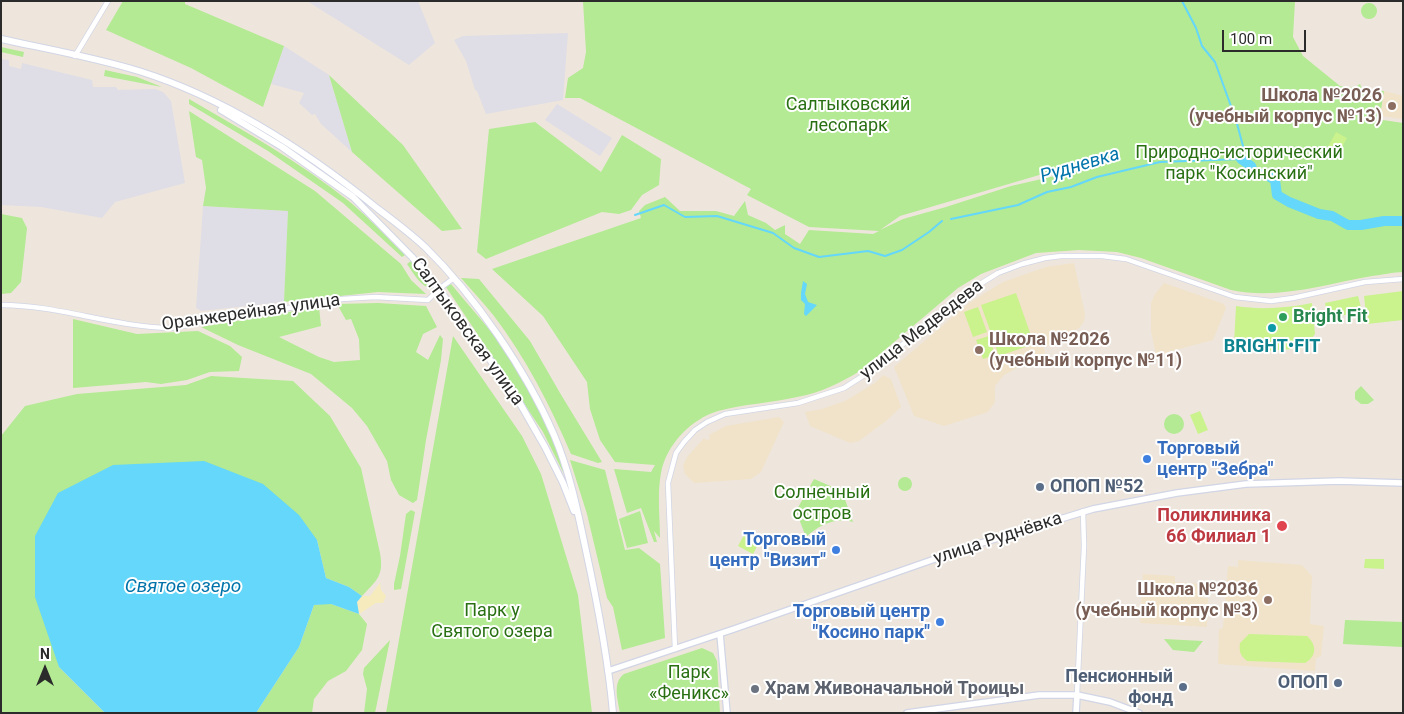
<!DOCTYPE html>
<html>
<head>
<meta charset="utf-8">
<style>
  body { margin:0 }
  #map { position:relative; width:1404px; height:714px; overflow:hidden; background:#eee6dc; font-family:Roboto,sans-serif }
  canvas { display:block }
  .frame { position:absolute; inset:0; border:2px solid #2b2b2b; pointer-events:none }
  .north { position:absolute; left:20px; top:644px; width:50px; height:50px; -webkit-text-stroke:4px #fff; paint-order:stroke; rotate:0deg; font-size:14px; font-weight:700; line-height:20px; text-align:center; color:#2b2b2b }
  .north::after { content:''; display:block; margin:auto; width:18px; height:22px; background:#2b2b2b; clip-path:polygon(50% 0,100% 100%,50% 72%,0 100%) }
  .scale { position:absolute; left:1222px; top:30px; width:84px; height:22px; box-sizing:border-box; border:2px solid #2b2b2b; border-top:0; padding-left:6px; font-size:15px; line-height:18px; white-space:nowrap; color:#2b2b2b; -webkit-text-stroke:4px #fff; paint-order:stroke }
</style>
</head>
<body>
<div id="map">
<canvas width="1404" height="714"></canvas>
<div class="frame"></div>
<div class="north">N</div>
<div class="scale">100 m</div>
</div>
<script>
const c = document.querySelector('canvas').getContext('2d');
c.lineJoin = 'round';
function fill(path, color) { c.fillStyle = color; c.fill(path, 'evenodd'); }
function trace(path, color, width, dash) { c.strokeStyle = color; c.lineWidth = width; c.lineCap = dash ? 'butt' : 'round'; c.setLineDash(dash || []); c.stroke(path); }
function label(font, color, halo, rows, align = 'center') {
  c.font = font + ' Roboto,sans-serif'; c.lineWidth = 4; c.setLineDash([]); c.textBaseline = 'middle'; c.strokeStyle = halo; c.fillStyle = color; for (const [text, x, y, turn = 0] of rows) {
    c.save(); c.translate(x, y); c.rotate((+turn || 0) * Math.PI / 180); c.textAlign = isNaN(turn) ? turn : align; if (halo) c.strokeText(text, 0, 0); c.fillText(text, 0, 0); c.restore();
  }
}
fill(new Path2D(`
  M307,1H418L435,43L409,65Z
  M568,33L563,100L486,114L477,91L475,90L466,61L454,40L463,36Z
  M284,46L329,75L352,152L321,124L315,114L312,115L299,103L304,93L271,84Z
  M1,59L9,60V66L21,69L22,63L92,80L93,87H116L118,90L155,89L163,92L171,101L185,183L115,202L102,218L41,207L1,205Z
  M557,104L612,138L600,156L545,120Z
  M203,206L288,211L284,302L201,311L196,308Z`), '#dfdde6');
fill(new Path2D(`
  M1384,91L1403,96V119L1380,116Z
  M1074,263L1085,314L1084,322L1079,328L1044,348L1045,353L1004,375L995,386V402L988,412L944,426L914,416L894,367L969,303L1003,282L1046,267Z
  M1164,283L1224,304L1226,308L1213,340L1156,355L1151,331V303L1155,294Z
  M883,375L891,379L901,407L886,421L859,441L850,443L810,426L805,412L822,409L845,401L875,383Z
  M779,417L784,422L761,472L751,479L694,483L685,474L683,466L687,457L704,438L706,440L710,439L709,435L726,426Z
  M1238,560L1302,565L1312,576L1310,624L1324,626L1321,656L1316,658L1315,671L1218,664L1219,629L1223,628L1228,566L1238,567Z
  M1143,574L1175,576V582L1204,584L1203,598H1208L1207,627L1140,623Z`), '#f1e3c9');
fill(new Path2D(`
  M123,1H185V4L284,46L263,107L191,68L106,30Z
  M583,1H1295L1293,37L1303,56L1340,86L1354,88L1360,84L1362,89L1384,91L1380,116L1383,120L1403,123V272C1393,272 1382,275 1372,276C1325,284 1279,300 1231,290L1141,258L1117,252L1079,250L1036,253L981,274L958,288L860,371C840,383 820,393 797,397C771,403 743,404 718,411C691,419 666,445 661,473C657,494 660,517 660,538L654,531L657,542H654L641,508L627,513L614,469L651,472L655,465L615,462L600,440L590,409L587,382L543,316L492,269L641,218L639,211L645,205L665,197L680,211H716L734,216L745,201L748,215L766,223L775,230L785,225V234L800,244L809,230L873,234L879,231L809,227L747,195L751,189L580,98H565L568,78L583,68L586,52ZM1097,158L1090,168L1011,186L946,207L903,219L880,230L900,216Z
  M1361 11a8 8 0 1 1 16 0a8 8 0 1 1-16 0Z
  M1,47L24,52L23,57L1,52Z
  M105,70L137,77L162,87L104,76Z
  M329,75L403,145L462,229L442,231L352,152Z
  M189,99C244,131 300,162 350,202C369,218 387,237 405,255L402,257L343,203L268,151L189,104Z
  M189,111L315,191L401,264L411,280L426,294L378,292L284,302L288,211L203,206L206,188L202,160L196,157Z
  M535,122L601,172L622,135L661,159L659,185L642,195L631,210L619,214L602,212L486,259L477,252L489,129Z
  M1,214L22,218L27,228L21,282L11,293L1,294Z
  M411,261L432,289C420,286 414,274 407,264Z
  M461,278L479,279L530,341L560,393L602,462L598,463L571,454C550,405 526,358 494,316C484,303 472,291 461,278Z
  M451,284C463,299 476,313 488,328C514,358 559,435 564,474L543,432L446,287Z
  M378,303L426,306L437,327L423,334L416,352L428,360L440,335L443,339L441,360L426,440L417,500L413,503L399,495L391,480L387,461L367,426L352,408L311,374L238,345L201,327L319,307L321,326L279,337L319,357L334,362L360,360L359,339L351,319L346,320L337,304Z
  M73,319L137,334L198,331L230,346L242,357L239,371L210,372L187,380L161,384L146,382L73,388Z
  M453,336L522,436L541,474L578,595L592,713H386Z
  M211,376L293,381L330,416L361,468L380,553C384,576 377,580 362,596L349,587L326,578L317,540L35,536L59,667L105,713H1V436L25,406L77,394L186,385Z
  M1361,386L1374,400L1368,404H1361L1355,399V392Z
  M1164 424a10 10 0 1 1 20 0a10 10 0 1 1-20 0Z
  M570,460L605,470L625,550L639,548L660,564L665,638L622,650L613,607L607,598L587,514Z
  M898 484a7 7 0 1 1 14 0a7 7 0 1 1-14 0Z
  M814,479L842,491L853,522C835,517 819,525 806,537L796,511Z
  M411,510L415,512L401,589L394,590V584L400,556L406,514Z
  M640,511L648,543L627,548L619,519Z
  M322,604H331L359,614L367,624L362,650L346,671L328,681L314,699L312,713H256L299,647L314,605Z
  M1345,620L1403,622V647L1343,644Z
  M1164,639L1203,641L1194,652L1173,650Z
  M390,640L375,713H364L367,689L363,674L364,668Z
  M702,648L713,653L717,661L720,713H620C618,700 612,683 624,674Z`), '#b3ea93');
fill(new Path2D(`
  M380,583L381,590L386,596L383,603H376L359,614L357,602L362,596H370Z`), '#f6ebbc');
fill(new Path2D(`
  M1336,132L1347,138L1335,160L1324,154Z
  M1403,291V320L1367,324L1364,296Z
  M1016,293L1034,344L999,356L981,305Z
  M1358,296L1362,311L1328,319L1325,303Z
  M1312,303L1315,334L1304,348L1254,352V345L1234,344L1236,306C1260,310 1288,308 1312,303Z
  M978,307L987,332L973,337L964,312Z
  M989,336L995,355L983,359L976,340Z
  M1200,411L1208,430L1198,434L1190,415Z
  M744,535L759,543L753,554L738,546Z
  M1365,559H1384V569L1364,568Z
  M1249,634L1307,636C1317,645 1317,656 1305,663L1247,661C1240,655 1239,652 1240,643Z`), '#caf28d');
fill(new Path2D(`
  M803,281L807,284L805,294L808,302L817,305L806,316L804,314L805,304L801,300V293Z
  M204,461L263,484L299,515L317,540L326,578L349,587L362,596L357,602L359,614L331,604L314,605L299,647L256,713H105L59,667L35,597V536L58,493L113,465Z`), '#64d7fa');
trace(new Path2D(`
  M635,215L664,205L685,217L717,216L773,233L794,248L819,257L868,251L885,256L902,250L929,232L942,221
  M951,219L1018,205L1047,192L1071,187L1097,177L1160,162L1241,159L1243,146L1236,120L1215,62L1202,46L1196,28L1182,1`), '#64d7fa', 2);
trace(new Path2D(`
  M1241,159L1251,166L1254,174H1265L1275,180L1277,195L1289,202L1319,214L1332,216L1348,225H1361L1384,221H1403`), '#64d7fa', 10);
const minor = new Path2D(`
  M75,56L108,1
  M1,305C58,305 113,327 170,328L342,299L375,297L428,300L439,289L454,278
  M675,649L668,483L676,453L684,442L695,430L707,422L725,414L798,403L844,388L869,372L964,294L998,273L1022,264L1045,258L1061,256H1102L1126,259L1235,297L1271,301L1293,298L1365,282L1403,279
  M1077,695L1084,546L1083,511`);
const tertiary = new Path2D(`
  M720,634L727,713
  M608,671L734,629L975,545L1093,509L1177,493L1246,484L1339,481L1403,483
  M907,713L1039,695H1077L1110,702L1139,713
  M1076,713L1077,695`);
const secondary = new Path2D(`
  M1,39C47,49 98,58 142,72C229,100 308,152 378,209C394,221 410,233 425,247C475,296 526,370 554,435C569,470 577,508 585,546C597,601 608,656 613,713
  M221,110L282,147L353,197L412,257L439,289L514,393L545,447L563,483L574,511`);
trace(minor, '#d1d5e5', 6);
trace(tertiary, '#d1d5e5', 8);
trace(secondary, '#d1d5e5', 8);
trace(minor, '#fff', 4.5);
trace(tertiary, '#fff', 5.5);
trace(secondary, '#fff', 6);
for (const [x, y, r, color] of [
  [1392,106,5,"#8d6e63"],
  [1283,317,5,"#2e9e5b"],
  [1272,328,5,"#0f9aa8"],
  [979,350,5,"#8d6e63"],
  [1147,459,5,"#3f7fe0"],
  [1040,487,5,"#5c6f8a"],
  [1282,526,6,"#e0444e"],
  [836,550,5,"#3f7fe0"],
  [1268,600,5,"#8d6e63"],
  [940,622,5,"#3f7fe0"],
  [1338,683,5,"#5c6f8a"],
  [1183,687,5,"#5c6f8a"],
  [755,689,5,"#6b7280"]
]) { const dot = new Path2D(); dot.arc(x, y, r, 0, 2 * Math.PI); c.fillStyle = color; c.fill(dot); trace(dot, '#fff', 2); }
label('bold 18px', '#785e54', '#fff', [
  ["Школа №2026",1382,96],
  ["(учебный корпус №13)",1382,117],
  ["Школа №2026",989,340,"left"],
  ["(учебный корпус №11)",989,361,"left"],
  ["Школа №2036",1258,590],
  ["(учебный корпус №3)",1258,611]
], 'right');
label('18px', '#297013', '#fff', [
  ["Салтыковский",848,105],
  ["лесопарк",848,126],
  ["Природно-исторический",1239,153],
  ["парк \"Косинский\"",1239,174],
  ["Солнечный",822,493],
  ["остров",822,514],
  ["Парк у",492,611],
  ["Святого озера",492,632],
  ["Парк",689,673],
  ["«Феникс»",689,694]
]);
label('18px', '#2b2b2b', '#fff', [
  ["Оранжерейная улица",251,313,-8],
  ["улица Медведева",922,330,-38],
  ["Салтыковская улица",467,332,54],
  ["улица Руднёвка",998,539,-18]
]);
label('bold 18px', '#27864d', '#fff', [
  ["Bright Fit",1293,317]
], 'left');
label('bold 18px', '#0d838f', '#fff', [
  ["BRIGHT•FIT",1272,347]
]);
label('bold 18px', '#366cbe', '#fff', [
  ["Торговый",1157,449,"left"],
  ["центр \"Зебра\"",1157,470,"left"],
  ["Торговый",826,540],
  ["центр \"Визит\"",826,561],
  ["Торговый центр",930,612],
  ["\"Косино парк\"",930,633]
], 'right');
label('bold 18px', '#4e5e75', '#fff', [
  ["ОПОП №52",1050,487,"left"],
  ["Пенсионный",1173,677],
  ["фонд",1173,698],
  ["ОПОП",1328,683]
], 'right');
label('bold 18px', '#be3a42', '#fff', [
  ["Поликлиника",1271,516],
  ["66 Филиал 1",1271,537]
], 'right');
label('bold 18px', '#5b616d', '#fff', [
  ["Храм Живоначальной Троицы",765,689]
], 'left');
label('italic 19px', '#0074aa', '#fff', [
  ["Рудневка",1080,166,-17],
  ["Святое озеро",183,587]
]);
</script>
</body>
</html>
